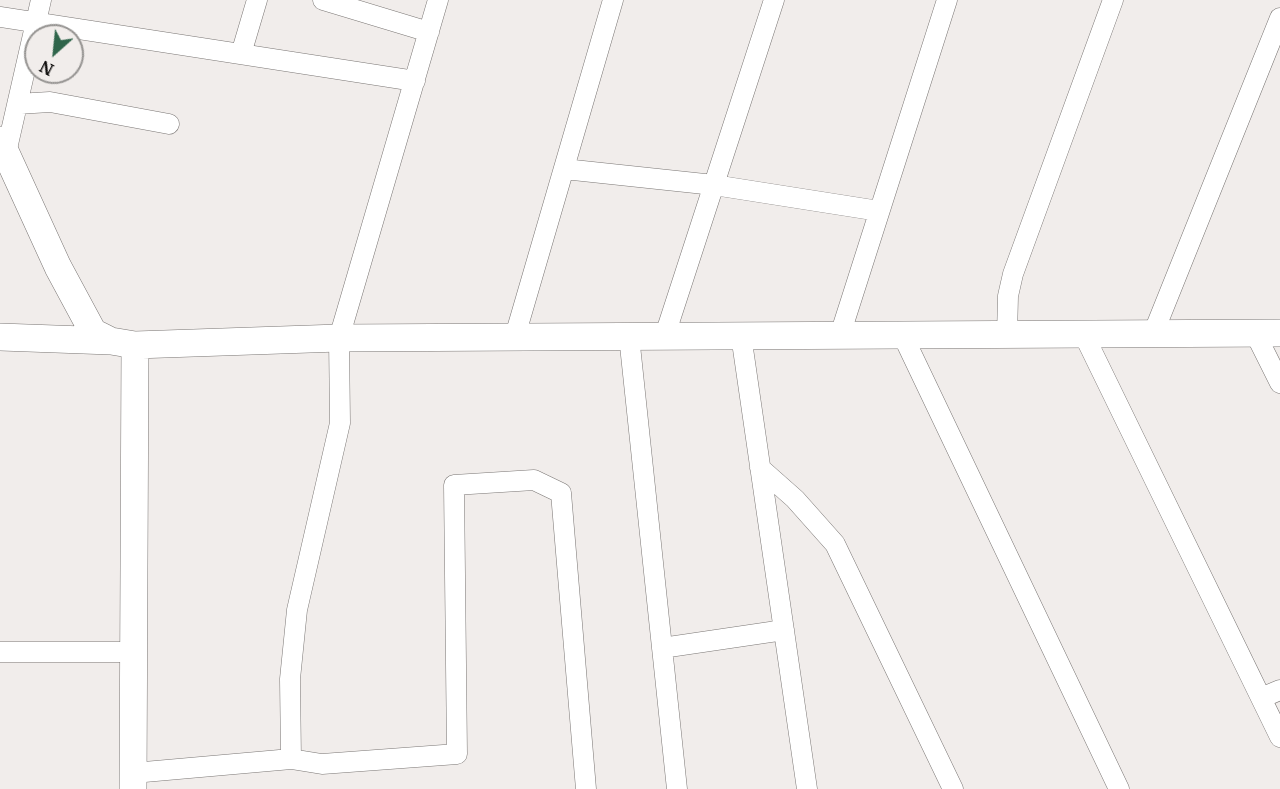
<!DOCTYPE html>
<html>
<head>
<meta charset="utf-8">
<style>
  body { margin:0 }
  #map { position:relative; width:1280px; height:789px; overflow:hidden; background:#f1edeb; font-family:Merriweather,serif }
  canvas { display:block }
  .north { position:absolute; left:24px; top:24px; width:60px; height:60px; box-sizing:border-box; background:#f1edeb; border:2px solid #959391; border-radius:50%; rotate:207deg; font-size:16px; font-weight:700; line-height:24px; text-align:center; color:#0c0b0a }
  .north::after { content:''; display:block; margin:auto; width:21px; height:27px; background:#2f654b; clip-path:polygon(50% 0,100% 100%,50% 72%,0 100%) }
</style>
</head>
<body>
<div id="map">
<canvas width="1280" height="789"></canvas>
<div class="north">N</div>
</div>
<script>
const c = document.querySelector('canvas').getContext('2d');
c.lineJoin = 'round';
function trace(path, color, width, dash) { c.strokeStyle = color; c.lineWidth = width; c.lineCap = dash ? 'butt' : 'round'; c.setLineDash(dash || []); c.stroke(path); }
const street = new Path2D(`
  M323,0L429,32
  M0,17L415,81
  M241,54L257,0
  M17,104L50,102L169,124
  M6,153L41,0
  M564,169L714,185L879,211
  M1255,333L1280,383
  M1153,334L1280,18
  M665,335L774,0
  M741,335L807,789
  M840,335L947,0
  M1084,335L1280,737
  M515,336L613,0
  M629,336L677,789
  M903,336L1119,789
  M1007,336L1008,296L1013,274L1113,0
  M760,468L795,499L835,544L953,789
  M662,648L784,630
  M0,652H134
  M1261,698L1280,690
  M291,759L290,679L297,610L340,423L339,338L438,0
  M133,773L291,759L322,764L457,754L454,485L534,480L561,493L586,789`);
const secondary = new Path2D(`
  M0,140L58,267L93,332L111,341L135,345L339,338L1280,333
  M0,337L111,341
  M133,789L135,345`);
trace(street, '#7a7674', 21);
trace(secondary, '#7a7674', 28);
trace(street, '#fff', 20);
trace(secondary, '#fff', 27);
</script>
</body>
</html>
